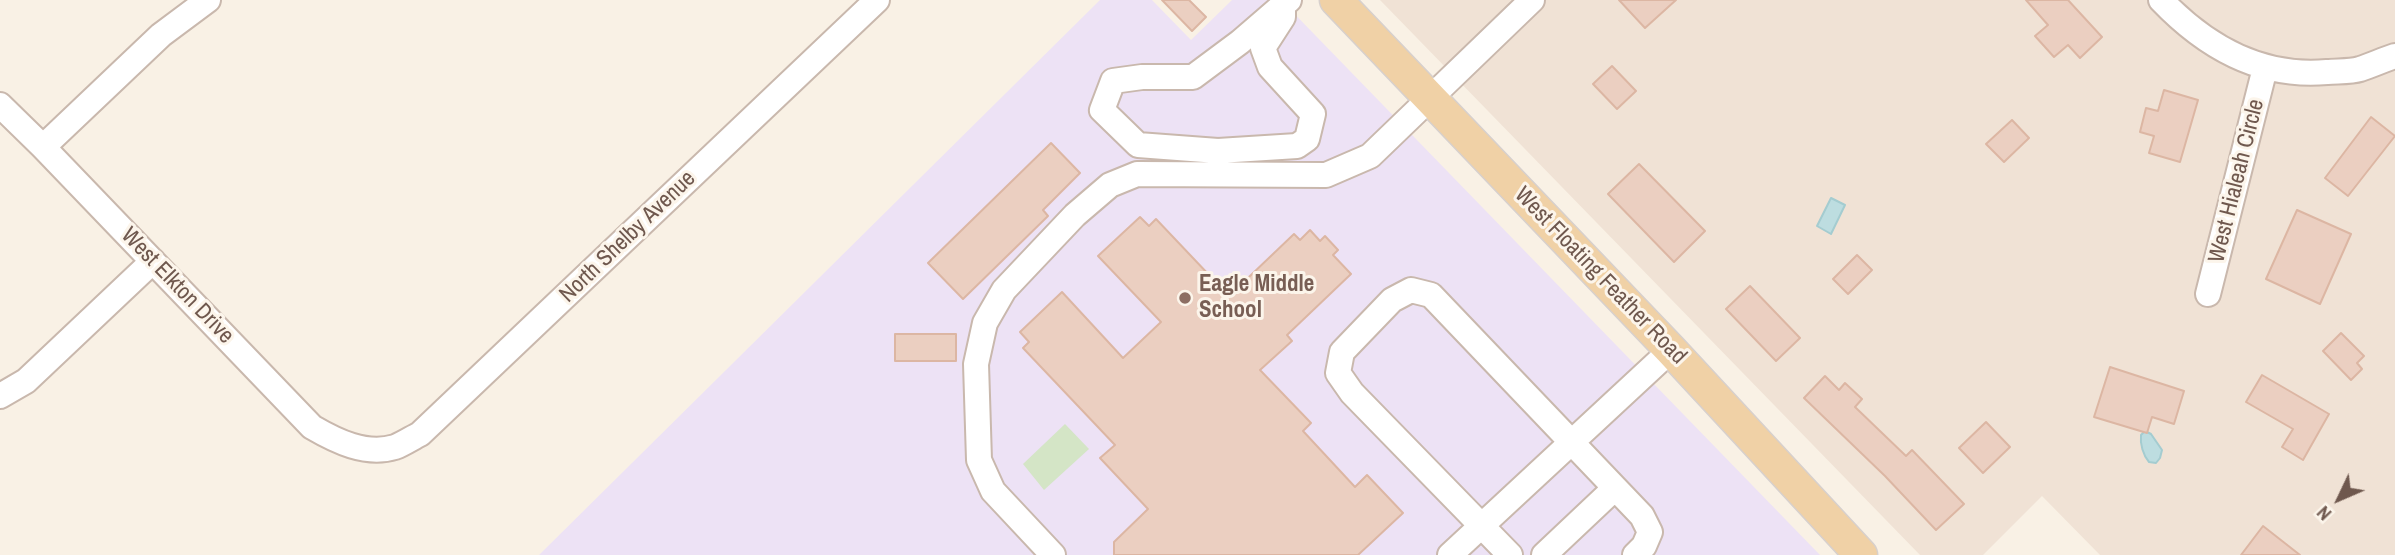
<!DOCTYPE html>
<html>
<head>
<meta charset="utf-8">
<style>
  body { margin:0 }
  #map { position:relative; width:2395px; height:555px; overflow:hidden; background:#f9f1e5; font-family:"Archivo Narrow",sans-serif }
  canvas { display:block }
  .north { position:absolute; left:2304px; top:464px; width:70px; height:70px; -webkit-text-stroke:5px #fcf5eb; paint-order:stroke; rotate:226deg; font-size:19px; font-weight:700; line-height:28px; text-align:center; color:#6f584e }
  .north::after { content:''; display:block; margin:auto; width:24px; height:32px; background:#6f584e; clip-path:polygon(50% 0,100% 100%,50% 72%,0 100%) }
</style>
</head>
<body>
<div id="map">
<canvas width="2395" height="555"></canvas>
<div class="north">N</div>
</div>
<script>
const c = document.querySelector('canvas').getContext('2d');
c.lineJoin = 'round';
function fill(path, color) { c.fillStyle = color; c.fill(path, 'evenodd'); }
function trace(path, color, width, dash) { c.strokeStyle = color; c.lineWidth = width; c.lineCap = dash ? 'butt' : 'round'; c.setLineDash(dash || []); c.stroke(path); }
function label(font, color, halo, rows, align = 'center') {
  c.font = font + ' "Archivo Narrow",sans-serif'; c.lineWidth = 6; c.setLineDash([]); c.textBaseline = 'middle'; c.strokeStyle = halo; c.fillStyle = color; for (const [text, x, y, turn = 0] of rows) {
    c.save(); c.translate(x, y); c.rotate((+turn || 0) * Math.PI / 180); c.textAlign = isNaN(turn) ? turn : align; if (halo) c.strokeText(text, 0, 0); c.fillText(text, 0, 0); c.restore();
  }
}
fill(new Path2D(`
  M1380,0H2395V555H2100L2042,496L1983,555H1920Z`), '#f0e2d5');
fill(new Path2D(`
  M1100,0H1152L1191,40L1232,0H1281L1820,555H539Z`), '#ede2f5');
fill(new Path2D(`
  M1065,424L1089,449L1044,490L1023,464Z`), '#d4e5c6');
const water = new Path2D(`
  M1831,198L1845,205L1831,234L1817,226Z
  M2145,431L2151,434L2162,450L2160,458L2156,463L2149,462C2143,455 2140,444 2141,435Z`);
fill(water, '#bddde0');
trace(water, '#a4ccd0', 2);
const building = new Path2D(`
  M1162,0H1189L1206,17L1192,31Z
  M1619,0H1676L1645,28Z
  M2026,0H2068L2102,37L2080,58L2068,45L2054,57L2035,36L2048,25Z
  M1612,66L1636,91L1617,109L1593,84Z
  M2164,90L2198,100L2180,162L2149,153L2154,136L2140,132L2146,108L2158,111Z
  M2371,117L2395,136L2348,196L2325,178Z
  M2012,120L2029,138L2004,162L1986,144Z
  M1051,143L1080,173L1043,210L1048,216L963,299L928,263Z
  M1639,164L1705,231L1674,262L1608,194Z
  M2297,210L2351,234L2320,304L2266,279Z
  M1140,217L1149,226L1156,219L1229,296L1294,234L1300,240L1310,230L1320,241L1325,236L1338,250L1333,255L1351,274L1287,335L1292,341L1260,370L1311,423L1303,431L1355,487L1367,475L1403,513L1358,555H1114V542L1148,509L1100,458L1115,445L1023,348L1029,342L1020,332L1062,292L1123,358L1161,322L1098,256Z
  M1857,255L1872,270L1848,294L1833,279Z
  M1750,286L1800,338L1776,361L1726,309Z
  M2341,333L2364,356L2357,363L2362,369L2351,380L2323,351Z
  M895,334H956V361H895Z
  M2110,367L2184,391L2174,424L2152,417L2147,433L2094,417Z
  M2262,375L2329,414L2303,460L2282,447L2293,429L2246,402Z
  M1825,376L1839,390L1845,383L1862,399L1855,407L1906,456L1912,450L1964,504L1936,530L1885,476L1804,398Z
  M1986,422L2010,447L1983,473L1959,448Z
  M2263,526L2300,555H2241Z`);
fill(building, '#ebcfc1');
trace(building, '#dcb6a3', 2);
const minor = new Path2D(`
  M2161,0C2206,47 2261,78 2327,72C2338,71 2350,72 2360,69C2372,65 2383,60 2395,56
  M1283,5V17L1263,48L1270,67L1313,114L1307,139L1297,146L1218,151L1138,145L1102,110L1113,81L1142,77H1193L1240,42L1283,5L1289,0
  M0,105L43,147L312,427C336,441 366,456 395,447C403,444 412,438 420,434L877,0
  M43,147L161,35L208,0
  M2208,294L2265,68
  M0,396L26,381L153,261
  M1053,555L993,491L979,460L976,364L985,323L1004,290L1075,215L1110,185L1137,174L1326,175L1370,156L1532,0
  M1450,555L1671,350
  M1510,555L1352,393L1338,373L1342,352L1392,300L1411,290L1431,295L1642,516L1650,532L1644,546L1635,555
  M1544,555L1615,488`);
const major = new Path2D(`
  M1336,0L1671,350L1861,555`);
trace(minor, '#c9b8ad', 28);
trace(major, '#d7d0cd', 35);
trace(minor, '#fff', 24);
trace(major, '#f0d1a6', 32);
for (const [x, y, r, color] of [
  [1185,298,7,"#8d6e63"]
]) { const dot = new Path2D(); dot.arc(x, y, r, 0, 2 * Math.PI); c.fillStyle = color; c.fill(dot); trace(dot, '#fcf5eb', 2.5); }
label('23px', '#6f584e', '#fcf5eb', [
  ["West Hialeah Circle",2237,181,-76],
  ["North Shelby Avenue",628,237,-44],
  ["West Floating Feather Road",1600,276,46],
  ["West Elkton Drive",177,286,46]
]);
label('bold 23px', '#785e54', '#fcf5eb', [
  ["Eagle Middle",1199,285],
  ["School",1199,311]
], 'left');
</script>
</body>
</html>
